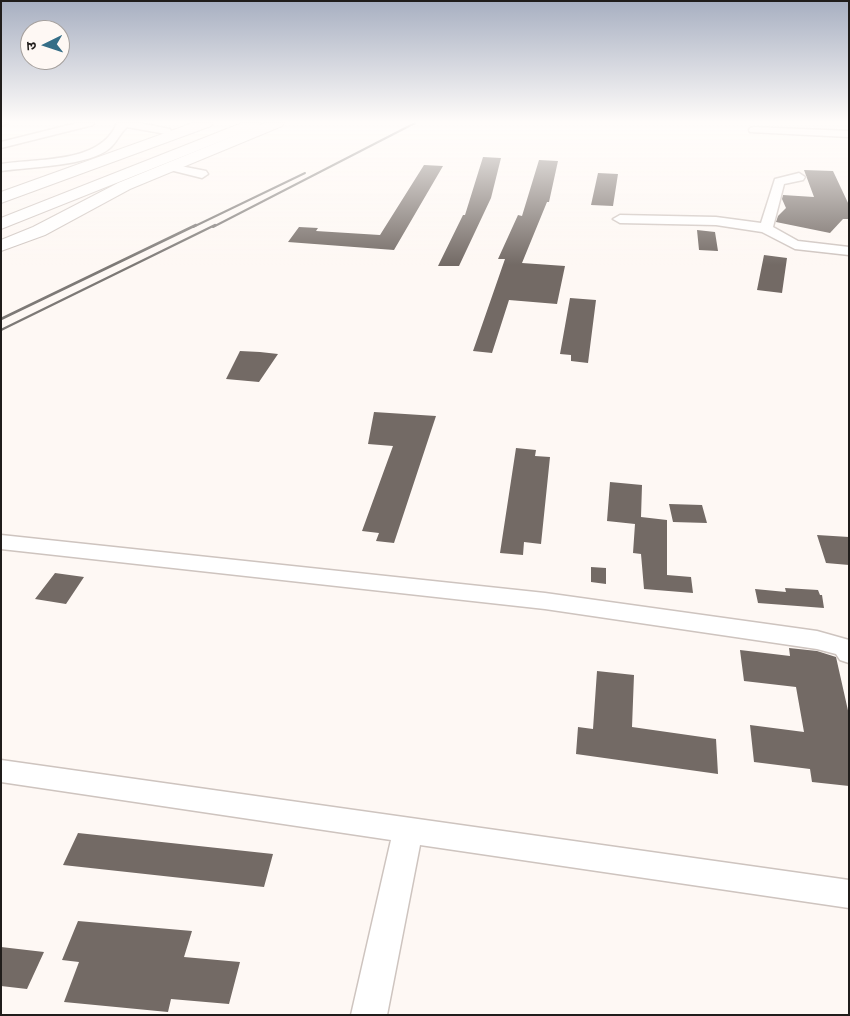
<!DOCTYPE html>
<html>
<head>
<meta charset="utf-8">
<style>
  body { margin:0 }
  #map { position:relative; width:850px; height:1016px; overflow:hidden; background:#fef8f4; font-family:Mulish,"Noto Sans Devanagari",sans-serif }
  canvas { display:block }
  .frame { position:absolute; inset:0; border:2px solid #201d1b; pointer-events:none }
  .north { position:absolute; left:20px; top:20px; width:50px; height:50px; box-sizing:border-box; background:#fef8f4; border:1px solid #a5a09d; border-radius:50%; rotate:266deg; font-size:14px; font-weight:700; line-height:20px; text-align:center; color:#201d1b }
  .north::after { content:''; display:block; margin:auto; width:18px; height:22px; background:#356e87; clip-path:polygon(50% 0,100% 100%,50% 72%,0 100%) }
</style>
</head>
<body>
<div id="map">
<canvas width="850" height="1016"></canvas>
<div class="frame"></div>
<div class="north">उ</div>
</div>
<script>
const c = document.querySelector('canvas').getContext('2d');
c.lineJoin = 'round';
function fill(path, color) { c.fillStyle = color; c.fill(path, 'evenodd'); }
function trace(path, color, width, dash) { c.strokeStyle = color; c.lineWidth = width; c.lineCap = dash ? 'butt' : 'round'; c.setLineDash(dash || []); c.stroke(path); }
fill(new Path2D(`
  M483,157L501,158L491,198L459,266H438L463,215H465Z
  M539,160L558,161L549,202H547L522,263L565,266L557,304L509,300L492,353L473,351L505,259H498L518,215L522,216Z
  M424,165L443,166L394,250L288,242L299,227L318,228L316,231L380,235Z
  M804,170L833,171L849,205V219H843L830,233L776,222L778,216L786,208L782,199L783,195L814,197Z
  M598,173L618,174L613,206L591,205Z
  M697,230L715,232L718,251L699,250Z
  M764,255L787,258L782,293L757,290Z
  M570,298L596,300L588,363L571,361V355L560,354Z
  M240,351L260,352L278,354L259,382L226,379Z
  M374,412L436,416L394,543L376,541L379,533L362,531L393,446L368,444Z
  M516,448L536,450L535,456L550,457L541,544L524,542L523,555L500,553Z
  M610,482L642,485L641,517L667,520V575L691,577L693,593L644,589L641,554L633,553L635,524L607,521Z
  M669,504L702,505L707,523L673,522Z
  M817,535L849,537V565L826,563Z
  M591,567L606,568V584L591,582Z
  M55,573L84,577L66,604L35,599Z
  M785,588L818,590L820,595H822L824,608L758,603L755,589L786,592Z
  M789,648L817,651L836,657L849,715V786L812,782L810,769L754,762L750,725L804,732L796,687L744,681L740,650L790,656Z
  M597,671L634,675L632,727L716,739L718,774L576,754L578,727L593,729Z
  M78,833L273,854L264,887L63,865Z
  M78,921L192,931L184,957L240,962L229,1004L171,999L168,1012L64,1002L79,962L62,960Z
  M1,947L44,952L27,989L1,986Z`), '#736a65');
const street = new Path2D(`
  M1,123H8L1,126Z
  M77,123H94L93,125L1,148V142Z
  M117,123H139L170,129L171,131L166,134L127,127C120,133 117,142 110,148C90,166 29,167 1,171V164C38,158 101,164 117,123Z
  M754,127L849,131V137L750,132L749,130L750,128Z
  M170,164L206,171L208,174L202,178L166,169L164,167L166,165Z
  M799,173L805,177L803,180L784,184L773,227L798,241L849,247V255L795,249L762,232L716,225L620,223L613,219L620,215L716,217L761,223L775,179Z
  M1,535L545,593L817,631L849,640V663L840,660L836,654L817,649L545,609L1,549Z
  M1,760L849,880V908L420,845L387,1015H351L391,840L1,782Z`);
const secondary = new Path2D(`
  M193,123H213L211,126L1,203V192Z
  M265,123H284L282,126L130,189L45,235L1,251V240L33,227L118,183Z`);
const highway = new Path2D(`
  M242,123H261L259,126L1,229V218Z`);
trace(street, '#cec4bf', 3);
trace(secondary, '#cec4bf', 2);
trace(highway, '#cec4bf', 2);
fill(street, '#fff');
fill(secondary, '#fff');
fill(highway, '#fff');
trace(new Path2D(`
  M193,227L305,173
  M213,227L415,123`), '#7d7976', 2);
trace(new Path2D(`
  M1,319L196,225
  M1,330L215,225`), '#7d7976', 2.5);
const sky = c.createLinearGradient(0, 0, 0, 265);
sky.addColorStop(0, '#a7afc1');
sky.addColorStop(0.46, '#fffcfa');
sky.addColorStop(1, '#fffcfa00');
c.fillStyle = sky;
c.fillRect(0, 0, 850, 265);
</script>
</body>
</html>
